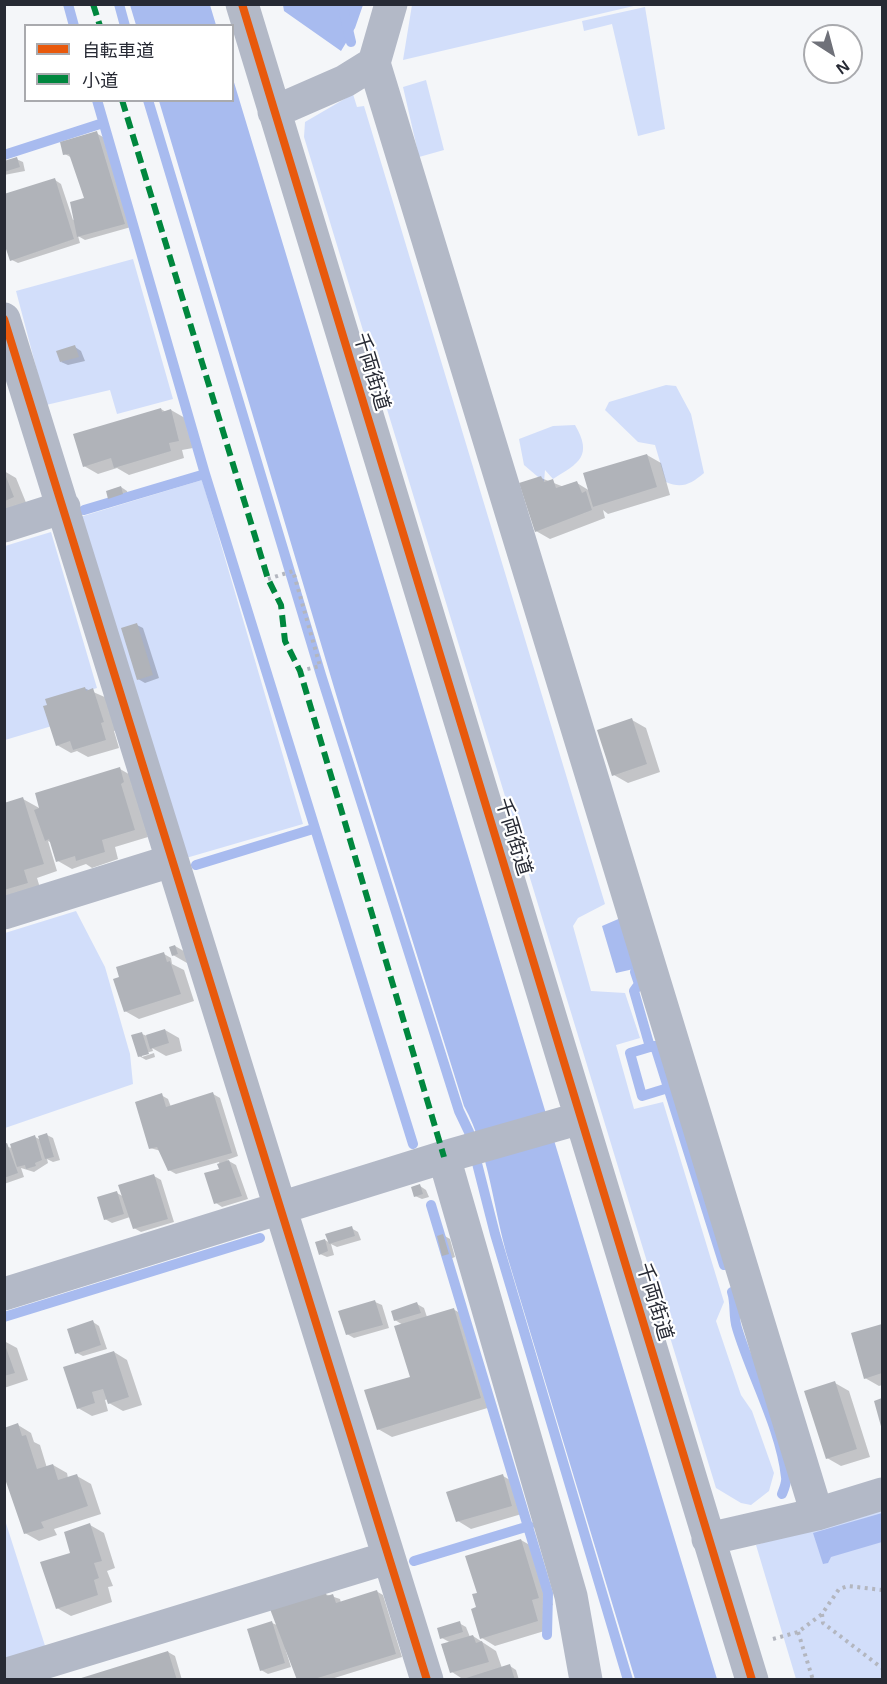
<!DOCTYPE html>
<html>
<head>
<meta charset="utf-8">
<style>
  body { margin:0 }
  #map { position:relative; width:887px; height:1684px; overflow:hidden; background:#f4f6f9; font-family:Helvetica,"Noto Sans JP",sans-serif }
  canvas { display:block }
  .frame { position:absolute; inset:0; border:6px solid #272a34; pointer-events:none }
  .legend { position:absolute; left:24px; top:24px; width:210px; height:78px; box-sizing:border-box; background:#fff; border:2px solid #a9aaae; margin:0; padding:8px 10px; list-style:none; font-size:18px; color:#272a34 }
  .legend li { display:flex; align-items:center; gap:12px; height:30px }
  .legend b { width:30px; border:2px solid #a9aaae }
  .north { position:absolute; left:803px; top:24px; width:60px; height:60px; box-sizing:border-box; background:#fff; border:2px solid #a9aaae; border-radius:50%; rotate:144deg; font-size:16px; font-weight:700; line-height:24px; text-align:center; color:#272a34 }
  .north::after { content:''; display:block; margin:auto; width:21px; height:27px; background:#6f7179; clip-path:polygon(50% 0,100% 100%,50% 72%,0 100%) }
</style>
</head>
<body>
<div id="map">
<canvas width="887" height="1684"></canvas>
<div class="frame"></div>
<ul class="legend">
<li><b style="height:8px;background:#e8590c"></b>自転車道</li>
<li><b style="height:8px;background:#00873e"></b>小道</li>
</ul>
<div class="north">N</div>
</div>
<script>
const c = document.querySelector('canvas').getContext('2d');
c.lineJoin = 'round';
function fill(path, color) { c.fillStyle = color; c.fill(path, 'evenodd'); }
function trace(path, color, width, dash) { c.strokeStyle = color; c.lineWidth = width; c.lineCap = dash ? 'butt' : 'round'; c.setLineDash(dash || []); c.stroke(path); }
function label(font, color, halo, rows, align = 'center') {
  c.font = font + ' Helvetica,"Noto Sans JP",sans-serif'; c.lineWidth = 4.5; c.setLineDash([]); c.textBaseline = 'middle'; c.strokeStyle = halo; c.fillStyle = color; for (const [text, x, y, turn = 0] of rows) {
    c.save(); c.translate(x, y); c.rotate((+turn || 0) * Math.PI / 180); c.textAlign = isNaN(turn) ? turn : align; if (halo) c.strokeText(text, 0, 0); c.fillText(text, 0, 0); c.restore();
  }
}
fill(new Path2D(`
  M412,5V4L638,5L403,60Z
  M645,7L665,129L638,136L612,24L584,31L582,21Z
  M426,80L444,150L419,157L403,87Z
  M353,94L357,107L364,106L605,904L578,918L573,926L591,991L625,993L640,1038L616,1045L634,1109L663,1102L724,1302L716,1321L741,1395L752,1411L774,1473L769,1491L751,1505L741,1503L716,1488L304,137L305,122Z
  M133,259L173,399L117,414L110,390L46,405L16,291Z
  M666,385L676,386L691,414L704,473C691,484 682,489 666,482L655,445L638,442L605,410L609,402Z
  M575,425C593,456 579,463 553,479L545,470L544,482L524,465L519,439L553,426Z
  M202,480L303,824L186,858L80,517Z
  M51,532L97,688L47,703L52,726L5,740V546Z
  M76,911L105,967L130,1054L133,1084L5,1128V933Z
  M882,1505V1679H796L756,1545Z
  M4,1517L47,1652L4,1665Z`), '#d2defa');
fill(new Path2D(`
  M130,5H210L216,25H136Z
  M283,5V4L363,5L355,28L341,51L284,11Z
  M233,79L717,1679H635C593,1540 551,1401 509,1262C493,1210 490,1154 464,1106L344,721L159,101L232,100Z
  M623,917L638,968L616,973L602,926Z
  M882,1513V1542L831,1557L828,1563L823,1564L813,1533Z`), '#a8bbef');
fill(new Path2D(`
  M96,133L103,137L131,227L85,240L78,236L80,243L18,263L12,260L55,180L61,184L73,220L75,219L85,199L72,158L65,154Z
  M16,159L23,162L25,171L4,175V162Z
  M75,347L81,351L85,361L68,365L61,362Z
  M161,409L166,412L171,410L185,418L193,448L182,450L184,458L129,475L117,468L98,474L84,466Z
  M647,455L661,463L670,495L608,514L603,510L605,518L550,539L536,531L541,478L564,487L577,483L590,491Z
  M4,471L16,478L27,505L4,514Z
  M121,487L127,491L129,498L116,502L109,498Z
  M137,625L143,628L159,678L145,683L138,679Z
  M84,688L107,698L117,730L114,731L119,748L88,757L77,751L71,753L57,745Z
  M632,720L646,728L660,772L628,783L614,775Z
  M120,769L134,777L148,837L115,847L118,859L92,868L86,864L72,869L58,861L52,843L48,841L57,871L37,878L41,891L4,902V804L23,799L41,809Z
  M175,946L189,954L187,963L173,955Z
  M164,954L171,958L172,964L184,970L194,1001L139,1019L125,1011Z
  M165,1030L179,1038L182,1051L166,1056L152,1048L153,1051L142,1054V1057L154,1053L155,1057L146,1060L139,1056L142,1034L147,1036Z
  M213,1094L220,1098L238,1156L227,1160L236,1165L248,1199L222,1207L216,1203L221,1169L219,1162L176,1174L169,1170L161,1151L150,1148L161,1095L168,1099L171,1107Z
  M47,1135L53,1138L60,1160L53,1162L47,1159L48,1163L34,1172L21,1168L24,1177L4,1184V1146L12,1148L35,1137L41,1140Z
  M154,1176L161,1180L174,1222L141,1232L134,1228L130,1217L112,1223L105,1219L117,1193L124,1197Z
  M420,1186L426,1190L429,1197L422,1199L415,1196Z
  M351,1228L358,1232L361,1240L337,1247L331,1244L334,1255L327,1257L320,1254L325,1240L330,1243Z
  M443,1235L450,1239L455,1257L450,1259L443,1255Z
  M375,1302L382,1305L389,1328L354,1338L347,1334Z
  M417,1304L424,1308L427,1317L453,1309L467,1317L494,1406L392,1437L378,1429L412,1378L403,1325L395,1320Z
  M93,1322L99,1326L107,1349L83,1356L77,1353Z
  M882,1326V1385L879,1386L865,1378L853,1334Z
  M4,1341L17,1348L28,1380L4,1388Z
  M114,1352L127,1360L142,1405L123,1411L109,1403L108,1399L105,1400L108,1411L92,1416L78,1408Z
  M835,1383L849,1391L870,1457L841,1466L827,1458Z
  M18,1425L31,1433L34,1442L40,1445L47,1468L53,1465L67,1473L68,1478L77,1476L91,1484L101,1514L54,1529L57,1535L39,1541L25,1533Z
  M503,1476L517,1484L525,1513L471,1529L458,1521Z
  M90,1525L104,1533L115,1568L107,1571L113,1586L108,1587L112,1602L71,1616L57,1608L72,1554Z
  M521,1540L535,1548L553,1605L545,1608L551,1629L495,1646L482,1638L479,1594Z
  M376,1591L383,1595L402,1657L328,1680H298L285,1648L291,1667L268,1674L261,1670L272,1623L277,1625L325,1594L340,1599L341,1603Z
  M459,1623L466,1627L470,1637L473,1636L496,1651L502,1668L510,1666L516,1670L519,1680H464L452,1672L451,1643L442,1638Z
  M168,1652L175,1656L182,1680H81Z`), '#0003');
trace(new Path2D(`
  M68,4L74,26
  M119,4L125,26
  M342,4L351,42
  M97,100L205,474L413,1144
  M148,100L321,675L459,1111L469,1132L495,1234L628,1680
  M4,155L103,123
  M84,510L205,474
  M196,865L313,829
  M635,972L639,984L634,991L650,1047L655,1046L724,1265
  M650,1047L630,1053L642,1096L668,1088
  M431,1205L548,1593L547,1635
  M732,1292C736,1304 733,1316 737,1328C751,1375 781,1429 786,1477C787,1482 784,1489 782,1494
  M4,1317L260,1238
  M414,1561L529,1526`), '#a8bbef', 10);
fill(new Path2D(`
  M97,131L125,224L77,237L70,202L84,198L69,154L63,155L60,142Z
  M17,157L20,167L4,172V161Z
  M55,178L74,239L10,261L4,243V194Z
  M75,345L79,357L60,362L56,351Z
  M161,408L162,412L171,409L179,441L169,443L171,451L114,468L111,458L83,467L73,434Z
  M647,454L657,487L593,507L583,473Z
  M5,474L14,497L5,501Z
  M541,476L544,482L553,479L556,488L577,481L582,493L586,491L592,510L535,532L519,483Z
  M121,486L123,494L108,499L106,491Z
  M137,623L153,675L137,680L121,628Z
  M85,687L86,691L93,688L104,722L101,723L106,740L73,750L70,741L56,746L43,706L47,705L45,699Z
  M632,718L647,764L612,776L597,730Z
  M120,767L124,782L121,784L135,830L102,840L105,852L76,861L75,856L56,862L49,839L45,841L34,810L39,808L35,793Z
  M23,797L44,864L24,870L28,883L4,890V803Z
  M175,945L178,954L172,956L169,947Z
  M164,952L167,962L170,961L181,994L124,1012L113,979L119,977L116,967Z
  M165,1029L169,1043L150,1049L146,1035Z
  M142,1032L149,1054L138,1057L131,1035Z
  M213,1092L232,1153L168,1171L157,1147L149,1149L135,1102L162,1093L166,1107Z
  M47,1133L54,1157L45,1159L38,1136Z
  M35,1135L42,1160L35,1163L36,1166L26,1169L25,1165L17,1167L10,1144Z
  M7,1143L18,1173L4,1178V1144Z
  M229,1160L242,1196L214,1204L204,1173L219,1169L217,1164Z
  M154,1174L168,1219L133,1229L118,1185Z
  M420,1184L423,1194L414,1197L411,1187Z
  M117,1191L124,1214L104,1220L97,1197Z
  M352,1226L355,1236L329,1244L325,1234Z
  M443,1234L449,1254L442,1256L437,1236Z
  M325,1239L328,1251L319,1255L315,1242Z
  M375,1300L383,1325L346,1335L338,1311Z
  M417,1302L421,1313L394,1321L391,1311Z
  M454,1308L481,1398L377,1430L364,1390L410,1377L394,1326Z
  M93,1320L101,1345L75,1354L67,1329Z
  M882,1324V1373L864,1379L851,1333Z
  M4,1342L15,1373L4,1376Z
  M114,1351L129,1397L108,1404L103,1389L92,1392L95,1403L77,1409L63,1367Z
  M835,1381L857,1449L826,1459L804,1391Z
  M882,1398V1430L874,1401Z
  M18,1423L22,1436L26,1435L37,1469L53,1464L58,1480L77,1474L88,1506L41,1522L44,1528L24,1534L4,1476V1428Z
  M503,1474L512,1506L456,1522L446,1492Z
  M90,1523L102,1561L94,1563L99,1578L94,1580L98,1595L56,1609L40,1562L70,1553L64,1532Z
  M521,1539L539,1598L532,1600L538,1621L480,1639L471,1609L476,1607L472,1594L477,1593L465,1556Z
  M377,1590L396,1654L311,1680H297L270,1609L325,1592L327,1596L333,1594L336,1603Z
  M272,1621L285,1663L260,1671L247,1629Z
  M460,1621L463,1632L440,1639L437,1628Z
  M473,1635L476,1643L482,1641L489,1662L450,1673L441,1644Z
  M168,1651L177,1680H78V1679Z
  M510,1664L515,1680H463V1679Z`), '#b0b3b9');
trace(new Path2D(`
  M268,579L293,571L320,666L300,671
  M822,1614L823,1623L882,1668
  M798,1632L813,1680
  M773,1639L798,1632L822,1614L839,1589L848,1586L882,1590`), '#b3b6bf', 4, [3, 4.5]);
trace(new Path2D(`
  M242,4L752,1680
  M391,4L374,63L817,1514
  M274,112L345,81L374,63
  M4,319L427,1680
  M4,526L64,507
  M4,913L171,861
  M444,1157L571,1596L586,1680
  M4,1294L444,1157L581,1118
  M708,1539L817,1514L882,1494
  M4,1675L387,1558`), '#b3b9c7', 33);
trace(new Path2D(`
  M93,4L100,26
  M122,100L268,579L281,605L285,641L300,671L444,1157`), '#00873e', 6, [12, 6]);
trace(new Path2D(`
  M242,4L752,1680
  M4,319L427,1680`), '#e8590c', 8);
label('20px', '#272a34', '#fff', [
  ["千両街道",371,372,73],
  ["千両街道",513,837,73],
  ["千両街道",654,1302,73]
]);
</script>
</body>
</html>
